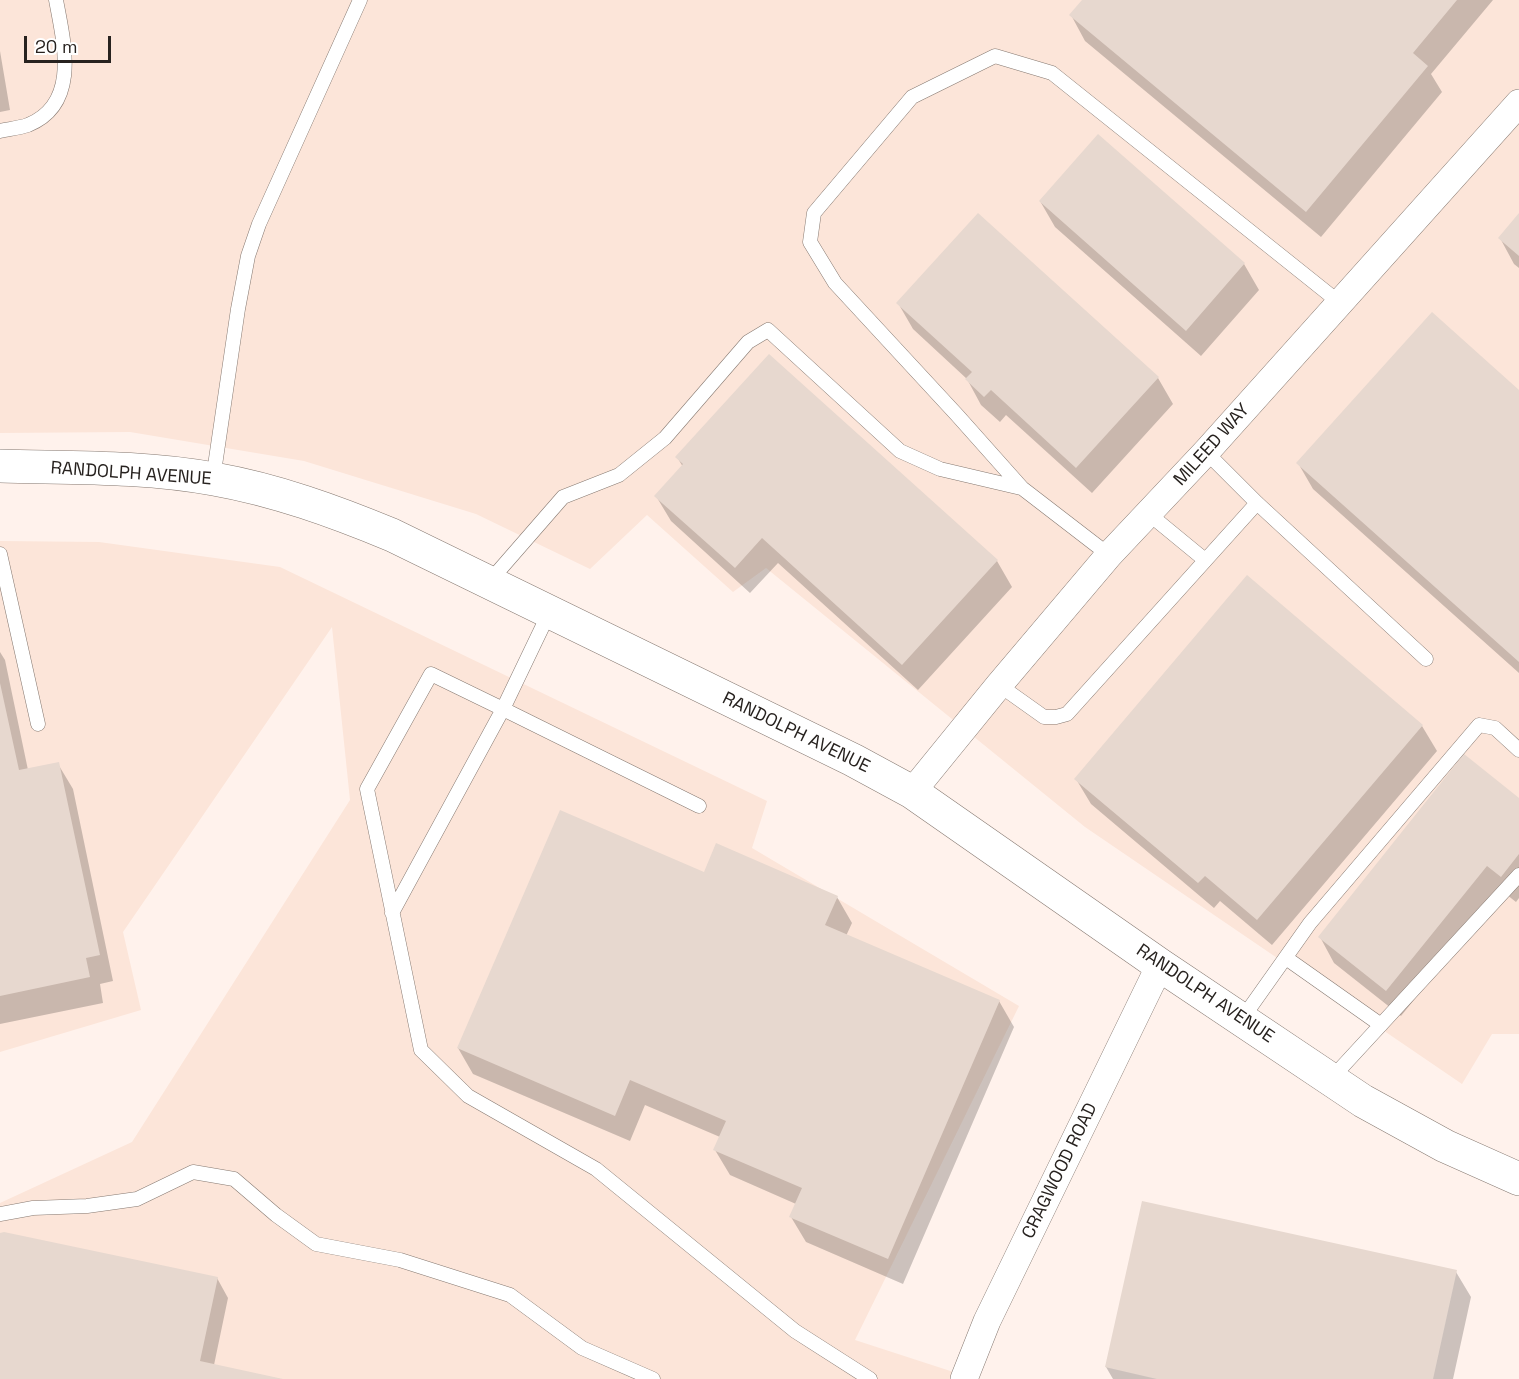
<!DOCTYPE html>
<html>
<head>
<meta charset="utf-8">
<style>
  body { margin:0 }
  #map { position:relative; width:1519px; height:1379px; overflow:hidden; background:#fff2ec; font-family:"Space Grotesk",sans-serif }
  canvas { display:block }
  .scale { position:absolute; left:24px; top:36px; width:87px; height:27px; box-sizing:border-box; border:3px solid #27221f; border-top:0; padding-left:8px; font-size:18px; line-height:21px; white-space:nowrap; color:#27221f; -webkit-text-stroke:4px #fff; paint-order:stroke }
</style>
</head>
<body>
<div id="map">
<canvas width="1519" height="1379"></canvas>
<div class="scale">20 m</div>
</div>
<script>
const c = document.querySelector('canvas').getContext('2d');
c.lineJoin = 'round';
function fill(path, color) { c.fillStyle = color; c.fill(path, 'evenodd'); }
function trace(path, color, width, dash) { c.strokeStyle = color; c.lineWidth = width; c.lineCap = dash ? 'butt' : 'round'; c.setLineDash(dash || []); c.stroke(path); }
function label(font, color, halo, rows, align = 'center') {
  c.font = font + ' "Space Grotesk",sans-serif'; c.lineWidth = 4.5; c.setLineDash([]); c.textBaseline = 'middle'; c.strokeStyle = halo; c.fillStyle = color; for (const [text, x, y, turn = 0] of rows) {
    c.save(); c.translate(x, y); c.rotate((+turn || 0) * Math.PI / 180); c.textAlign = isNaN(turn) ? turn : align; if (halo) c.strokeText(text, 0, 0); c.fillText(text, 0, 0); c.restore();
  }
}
fill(new Path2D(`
  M0,0H1519V1034H1492L1462,1084L1085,827L766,568L733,592L647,515L590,569L476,514L304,461L130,432L0,433Z
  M0,541L99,542L280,567L767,801L752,848L1019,1006L855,1340L975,1379H0V1203L132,1142L350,800L332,627L123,932L141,1010L0,1052Z`), '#fce5d9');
fill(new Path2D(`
  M1084,0H1493L1431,74L1442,92L1321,237L1085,41L1071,15Z
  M0,51L10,110L0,112Z
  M1098,136L1244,264L1259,290L1201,356L1055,227L1040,201Z
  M1519,215V268L1514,264L1500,238Z
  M898,303L1158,378L1173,404L1092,493L1006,415L1000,422L981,405L967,379L913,329Z
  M769,356L997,561L1012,587L918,690L778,563L750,593L671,521L656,496L683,467L677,457Z
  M1519,392V673L1313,489L1298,463Z
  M0,652L5,660L28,770L58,764L73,789L113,981L100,984L103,1003L0,1024Z
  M1422,726L1437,751L1272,945L1220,901L1214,908L1091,804L1076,779Z
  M1519,800V898L1516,902L1502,891L1401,1016L1334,963L1320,937Z
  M704,874L837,897L852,923L846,936L999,1001L1014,1027L903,1284L806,1242L791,1217L796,1204L730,1175L715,1150L720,1137L645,1105L630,1141L473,1074L458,1048Z
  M0,1235L217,1278L228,1298L214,1365L280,1379H0Z
  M1456,1272L1471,1297L1453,1379H1113L1106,1367Z`), '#0003');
fill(new Path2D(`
  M1082,0H1457L1413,53L1428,66L1306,212L1069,15Z
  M1098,134L1245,263L1186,331L1039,201Z
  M978,213L1159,377L1076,468L991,390L984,397L965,379L972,372L896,303Z
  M1519,213V256L1498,238Z
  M1432,312L1519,390V662L1296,463Z
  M769,354L998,560L902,665L762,538L735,568L654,496L683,464L675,457Z
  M1247,575L1423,725L1257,920L1205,876L1198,883L1074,779Z
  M0,683L19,770L59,762L100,955L86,958L90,977L0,996Z
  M1464,754L1519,798V854L1501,877L1487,866L1386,991L1318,937Z
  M560,810L704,872L716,843L838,896L825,925L1000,1000L888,1259L789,1217L802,1188L713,1150L726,1121L630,1080L615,1116L457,1048Z
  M1142,1201L1457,1270L1433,1379H1157L1105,1367Z
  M4,1232L218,1277L200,1361L283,1379H0V1233Z`), '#e7d8cf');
const service = new Path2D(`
  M0,131C9,129 19,128 28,125C80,104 64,43 56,0
  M1206,452L1257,503L1426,659
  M213,479L238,309L248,256L259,224L360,0
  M1149,514L1205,560
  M0,554L38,724
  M1109,555L1022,488L957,415L835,283L810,242L814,213L912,97L995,56L1052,73L1340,303
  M489,582L563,497L619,475L665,438L748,342L768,330L900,451L940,469L1021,488
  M549,613L503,709L431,674L367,789L421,1050L468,1096L596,1169L795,1331L870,1379
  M999,685L1044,717H1056L1067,714L1257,503
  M392,913L503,709L699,806
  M1286,958L1381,1025
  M1242,1019L1310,923L1479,725L1495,728L1519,750
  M1330,1080L1519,875
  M0,1214L33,1208L87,1206L137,1199L193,1172L234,1179L276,1215L316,1244L400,1260L510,1295L582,1348L653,1379`);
const minor = new Path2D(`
  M912,792L999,685L1109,555L1206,452L1519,103
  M964,1379L987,1321L1160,965`);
const secondary = new Path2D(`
  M0,466C71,468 144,466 214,479C276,490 334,511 392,535L853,760L912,792L1160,965L1363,1101L1445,1146L1519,1179`);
trace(service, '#867971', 15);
trace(minor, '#867971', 28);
trace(secondary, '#867971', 34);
trace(service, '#fff', 14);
trace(minor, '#fff', 27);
trace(secondary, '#fff', 33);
label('18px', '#27221f', '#fff', [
  ["MILEED WAY",1212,445,-48],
  ["RANDOLPH AVENUE",131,474,4],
  ["RANDOLPH AVENUE",796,733,26],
  ["RANDOLPH AVENUE",1205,994,34],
  ["CRAGWOOD ROAD",1060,1171,-64]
]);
</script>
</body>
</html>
